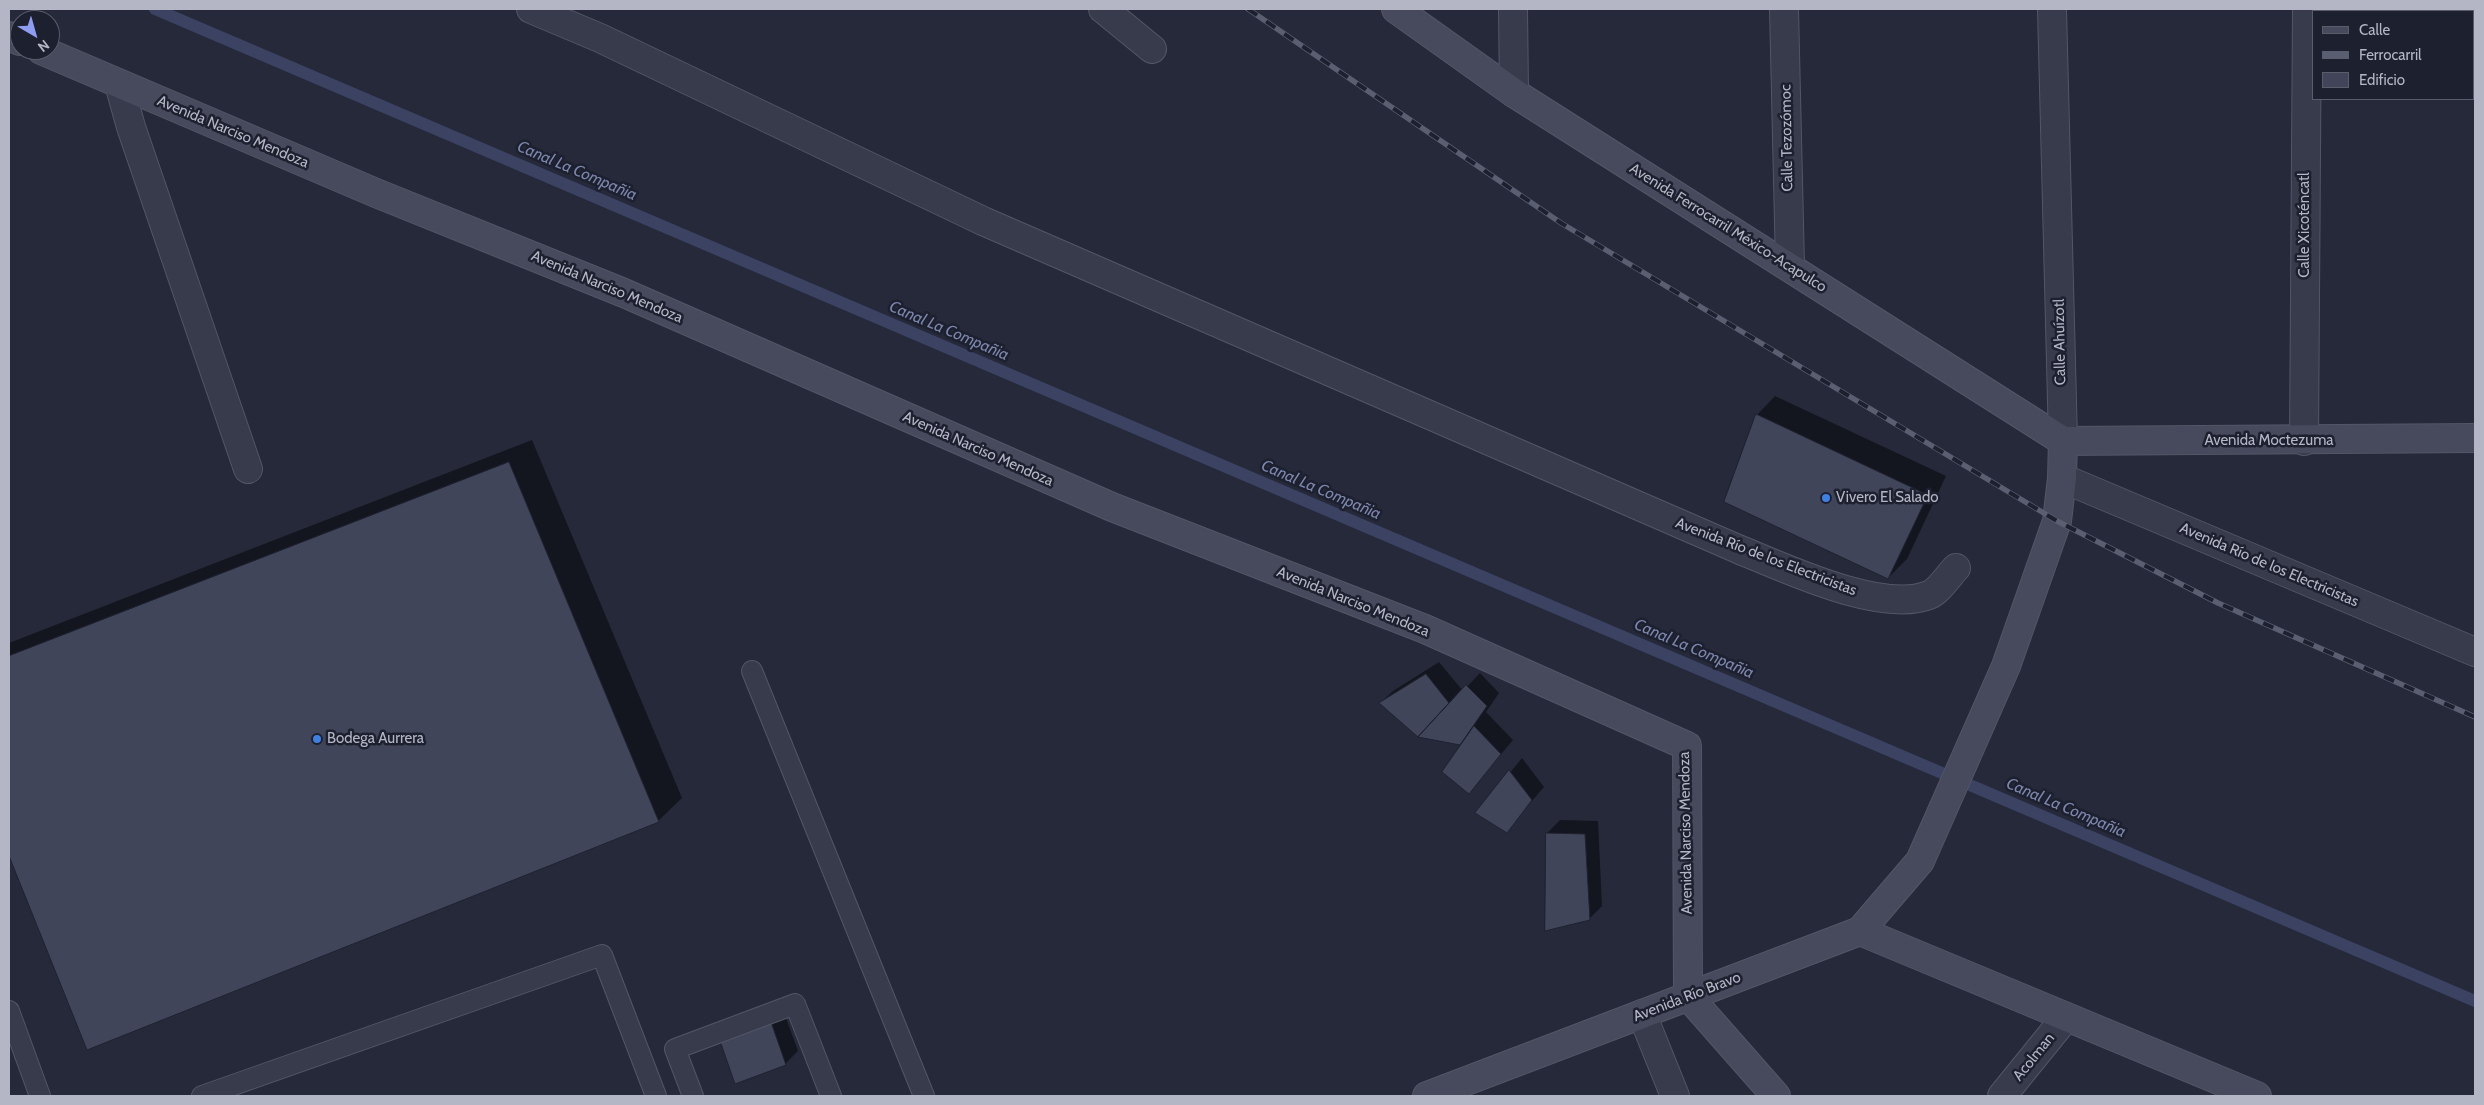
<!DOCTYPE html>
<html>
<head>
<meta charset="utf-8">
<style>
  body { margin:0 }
  #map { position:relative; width:2484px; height:1105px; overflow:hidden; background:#25293a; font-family:Cabin,sans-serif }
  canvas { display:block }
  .frame { position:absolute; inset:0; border:10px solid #b4b6c6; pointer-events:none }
  .legend { position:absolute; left:2312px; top:10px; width:162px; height:90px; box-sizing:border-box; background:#1d202f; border:1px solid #595c6b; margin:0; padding:6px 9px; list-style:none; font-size:15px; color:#b4b6c6 }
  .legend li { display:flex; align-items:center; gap:10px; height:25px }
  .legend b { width:25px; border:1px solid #595c6b }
  .north { position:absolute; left:10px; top:10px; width:50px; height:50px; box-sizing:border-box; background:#1d202f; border:1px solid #595c6b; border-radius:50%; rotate:142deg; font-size:14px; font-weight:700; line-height:20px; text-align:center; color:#b4b6c6 }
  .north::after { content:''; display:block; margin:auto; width:18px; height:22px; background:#8f9df0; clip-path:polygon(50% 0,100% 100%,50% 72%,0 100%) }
</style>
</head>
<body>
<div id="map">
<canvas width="2484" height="1105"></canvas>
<div class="frame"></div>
<ul class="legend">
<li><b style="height:6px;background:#474a5d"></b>Calle</li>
<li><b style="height:6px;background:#5a5e71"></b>Ferrocarril</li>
<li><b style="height:14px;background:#41455a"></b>Edificio</li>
</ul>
<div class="north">N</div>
</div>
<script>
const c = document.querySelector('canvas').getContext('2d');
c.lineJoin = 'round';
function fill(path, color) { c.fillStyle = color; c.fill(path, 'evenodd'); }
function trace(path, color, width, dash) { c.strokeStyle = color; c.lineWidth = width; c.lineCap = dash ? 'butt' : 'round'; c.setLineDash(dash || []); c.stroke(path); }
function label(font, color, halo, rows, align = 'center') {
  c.font = font + ' Cabin,sans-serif'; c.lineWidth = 5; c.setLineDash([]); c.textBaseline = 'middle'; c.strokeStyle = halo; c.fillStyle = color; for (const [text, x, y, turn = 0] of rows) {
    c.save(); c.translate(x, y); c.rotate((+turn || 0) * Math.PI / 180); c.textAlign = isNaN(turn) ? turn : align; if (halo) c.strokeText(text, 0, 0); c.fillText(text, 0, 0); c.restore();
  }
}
fill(new Path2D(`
  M1775,396L1946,476L1907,559L1888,578L1757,415Z
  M532,440L682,798L658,821L88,1048L9,852V643Z
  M1439,662L1463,691L1480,673L1499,693L1486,712L1513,740L1469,792L1463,745L1418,736L1380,703L1393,691Z
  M1522,758L1544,787L1506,831L1477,813Z
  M1560,820L1598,821L1602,906L1589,919L1547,833Z
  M782,1007L798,1051L785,1064L720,1038Z`), '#0007');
trace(new Path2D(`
  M155,9L2475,1001`), '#3b4262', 12);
const building = new Path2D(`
  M1756,414L1928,495L1888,579L1724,502Z
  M509,462L659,822L87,1050L9,856V656Z
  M1426,674L1449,703L1418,737L1379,703Z
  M1466,685L1487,706L1460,745L1418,737Z
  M1474,726L1501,754L1469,794L1442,772Z
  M1509,770L1532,800L1507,833L1475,813Z
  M1546,833L1585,834L1590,920L1545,931Z
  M770,1019L786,1065L735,1084L719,1038Z`);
fill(building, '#41455a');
trace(building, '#1f2231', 1);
const service = new Path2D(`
  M752,671L924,1096
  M9,1011L40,1096
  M202,1096L602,955L656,1096
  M693,1096L675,1049L795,1004L831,1096`);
const minor = new Path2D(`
  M531,9L600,38L983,221L1738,549C1785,568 1881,614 1929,595C1939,591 1949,575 1956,568
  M1103,9L1152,49
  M1513,9L1514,93
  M1784,9L1790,266
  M2052,9L2063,441
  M119,84L131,127L248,469
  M2304,441L2307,9
  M2062,478L2475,652
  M1642,1014L1675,1096
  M2002,1096L2066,1017`);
const secondary = new Path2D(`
  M1396,9L1514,93L2063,441
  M9,36L20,41
  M41,50L376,193L624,293L1112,507L1425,629L1687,746L1688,996L1776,1096
  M2063,441L2475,438
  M1860,931L2257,1096
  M1427,1096L1860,931L1920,861L2006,666L2057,521L2062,478L2063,441`);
trace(service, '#535666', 22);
trace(minor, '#535666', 30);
trace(secondary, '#535666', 30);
trace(service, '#383b4b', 20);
trace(minor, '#383b4b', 28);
trace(secondary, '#474a5d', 28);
const rail = new Path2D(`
  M1248,9L1561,223L2057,521L2218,603L2475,717`);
trace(rail, '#5a5e71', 5.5);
trace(rail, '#1d202f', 4, [11]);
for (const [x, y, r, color] of [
  [1826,498,5,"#3f7fe0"],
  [317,739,5,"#3f7fe0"]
]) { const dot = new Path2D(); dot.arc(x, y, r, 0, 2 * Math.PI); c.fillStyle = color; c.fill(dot); trace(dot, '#1d202f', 2); }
label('15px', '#b4b6c6', '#1d202f', [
  ["Avenida Narciso Mendoza",233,132,23],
  ["Calle Tezozómoc",1787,138,-91],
  ["Calle Xicoténcatl",2305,225,-90],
  ["Avenida Ferrocarril México-Acapulco",1728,228,32],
  ["Avenida Narciso Mendoza",607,287,23],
  ["Calle Ahuízotl",2060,342,-91],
  ["Avenida Moctezuma",2269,441],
  ["Avenida Narciso Mendoza",978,449,24],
  ["Avenida Río de los Electricistas",1766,557,21],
  ["Avenida Río de los Electricistas",2269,565,23],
  ["Avenida Narciso Mendoza",1353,602,22],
  ["Avenida Narciso Mendoza",1686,833,-91],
  ["Avenida Río Bravo",1687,997,-21],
  ["Acolman",2034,1057,-51]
]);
label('15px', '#b4b6c6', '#1d202f', [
  ["Vivero El Salado",1836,498],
  ["Bodega Aurrera",327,739]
], 'left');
label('italic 16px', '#7d86ac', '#1d202f', [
  ["Canal La Compañia",577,171,23],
  ["Canal La Compañia",949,331,23],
  ["Canal La Compañia",1321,490,23],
  ["Canal La Compañia",1694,649,23],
  ["Canal La Compañia",2066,808,23]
]);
</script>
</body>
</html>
